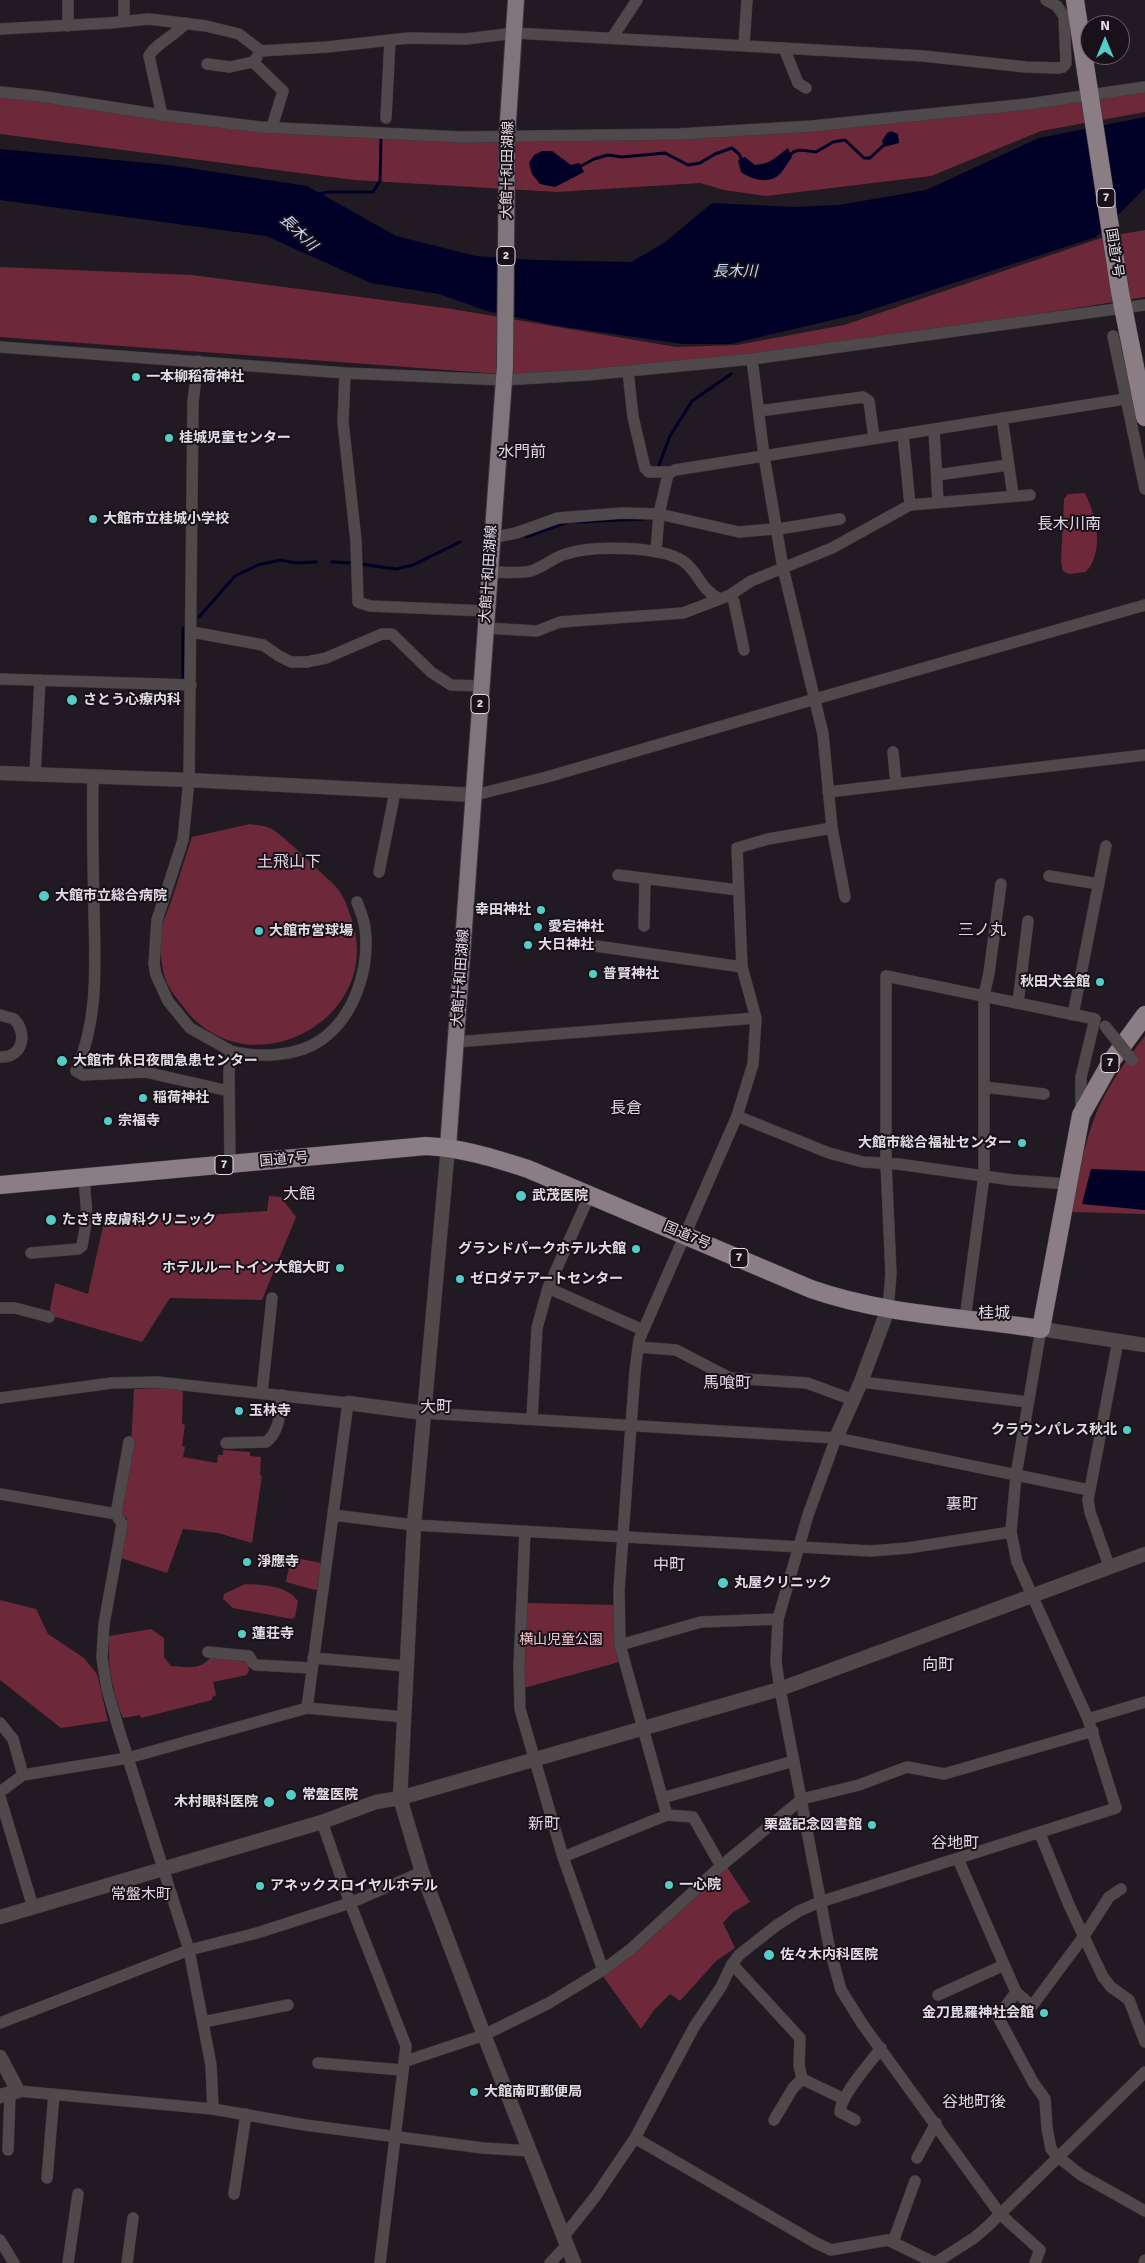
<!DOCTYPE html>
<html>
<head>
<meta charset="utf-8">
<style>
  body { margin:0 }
  #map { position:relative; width:1145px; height:2263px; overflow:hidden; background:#211a23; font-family:Signika,sans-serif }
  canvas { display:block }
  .north { position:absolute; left:1080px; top:15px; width:50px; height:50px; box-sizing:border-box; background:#18111a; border:1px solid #69636a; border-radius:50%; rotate:0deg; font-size:14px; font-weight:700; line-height:20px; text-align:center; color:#e2dde3 }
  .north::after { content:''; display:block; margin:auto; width:18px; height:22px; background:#54cdc8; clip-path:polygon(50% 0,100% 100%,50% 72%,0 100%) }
</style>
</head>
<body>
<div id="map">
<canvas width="1145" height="2263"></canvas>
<div class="north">N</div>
</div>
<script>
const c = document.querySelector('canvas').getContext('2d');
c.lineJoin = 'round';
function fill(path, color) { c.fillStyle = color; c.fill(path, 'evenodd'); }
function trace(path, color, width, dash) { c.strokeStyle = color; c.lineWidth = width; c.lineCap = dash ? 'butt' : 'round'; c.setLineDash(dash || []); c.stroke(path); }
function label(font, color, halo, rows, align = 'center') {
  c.font = font + ' Signika,"Noto Sans JP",sans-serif'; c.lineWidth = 4; c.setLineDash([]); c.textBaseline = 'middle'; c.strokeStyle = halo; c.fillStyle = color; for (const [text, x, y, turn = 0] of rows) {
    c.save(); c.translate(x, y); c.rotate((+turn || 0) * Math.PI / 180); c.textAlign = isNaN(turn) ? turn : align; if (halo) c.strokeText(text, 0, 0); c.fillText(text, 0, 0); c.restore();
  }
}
fill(new Path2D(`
  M1145,92V112L1041,131L931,176L766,196L724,190L700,183L557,192L354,180L0,134V96L194,122L622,139Z
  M1145,230V297C936,330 727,366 515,375L0,337V267L192,275L452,309L676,347L737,345L844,325L1104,237Z
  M250,824C256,825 266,826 272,829C289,840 312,865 328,879C342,891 345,900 351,917C388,1020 245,1094 182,1005C176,997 169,989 166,980C160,966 160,942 162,927C164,918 169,908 172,899C179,878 185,858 192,837Z
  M1145,1036V1214L1071,1212C1078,1178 1084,1143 1097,1111C1108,1086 1128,1057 1145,1036Z
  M269,1196L281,1197L296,1217L262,1300L170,1298L142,1342L49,1315L55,1283L88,1294L104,1222L267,1211Z
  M162,1388L183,1389L182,1424L185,1425L182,1446L185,1447L183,1457L217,1463L218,1455H223V1450L250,1452V1456L261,1457L260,1475L262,1476L252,1543L218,1533L183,1529L167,1573L121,1558L127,1518L119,1517L131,1447L134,1389Z
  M291,1557L321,1563L317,1589L315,1590L286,1582Z
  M245,1584C264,1585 286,1585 298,1601L295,1617L292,1619L233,1608L223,1599L224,1594Z
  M0,1600L36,1609L48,1634L84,1658L97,1674L108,1721L61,1728L0,1680Z
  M527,1603L615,1605L619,1662L524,1688Z
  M151,1629L164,1638V1657L171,1666C188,1667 202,1671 212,1655L246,1658L249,1670L247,1675L213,1682L216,1695L212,1697V1700L141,1718L140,1715L123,1718C112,1689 108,1668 109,1636Z
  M727,1867L750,1902L732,1913L723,1923L735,1948L716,1961L680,2001L670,1994L654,2010L641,2029L602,1975Z`), '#6d293a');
fill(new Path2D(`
  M1085,493C1096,517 1105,550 1086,572L1069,574L1063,571L1061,562L1064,499L1068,494Z`), '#6f273a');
fill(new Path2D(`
  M1145,117V188L1096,237L858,314L730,344H683L558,326L487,311L439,294L371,283L266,236L0,200V149L169,165L307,186L396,236L476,256L534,260L631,262L664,243L712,203L794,207L839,205L926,190L1039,138Z
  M891,131L898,134L899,143L884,147L882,141L887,133Z
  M788,148L792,157C788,162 785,168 781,173C770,185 752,180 741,172L738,160L745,157L755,165C771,164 776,157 788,148Z
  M542,151H552L571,165L579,163L584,172L555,187L540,184L532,174L529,163L534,155Z
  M1091,1169L1145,1171V1210L1082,1204Z`), '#010127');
trace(new Path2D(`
  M790,155C797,147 807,151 816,152L833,142L845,140L864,158H870L885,144
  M581,166L594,159L608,155L622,157L665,153L688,165L700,163L715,154L732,148L739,154L743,162
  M317,194L331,192H373L380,181L381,137
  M659,465L670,436L692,401L731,374
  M577,522L645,519
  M526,537L568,522
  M332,562L352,563
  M360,564L396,569L413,565L460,542
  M199,617L235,576L258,565L280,560L296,563L316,562
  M181,680H183V628`), '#010127', 3);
const minor = new Path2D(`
  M68,0V26
  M124,21V0
  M0,29L110,23L149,19L206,26L239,34L261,51L327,47L409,38L466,39L515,33L923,56L1026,67L1058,68L1063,67L1066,63L1064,16L1057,6L1046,0
  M612,38L637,0
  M744,45L747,0
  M784,48L798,83L806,88
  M253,62L283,91L272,127
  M207,64L230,67L253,62L257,57
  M0,92L39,96L162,115L260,127L461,137L679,134L812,126L1028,104L1145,87
  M162,115L149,56C155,44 176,35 186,23
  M386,118L390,40
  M1113,336L1145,489
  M0,347L345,373L503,380L587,375L752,359L1145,305
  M752,359L764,456L783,568L823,734L832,828L845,897
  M198,361L193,402L189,780L183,840L157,920L154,964L156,975L168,1001L190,1028L231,1051L229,1072L230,1165
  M628,371L633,417L645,468L649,472H671
  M345,373L343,422L356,541L358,602L370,606L486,611
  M759,411L863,397L869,401L874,438
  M1002,418L1013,495
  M934,429L938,502
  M937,475L1008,465
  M910,505L1030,495
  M491,538L516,533L558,518L622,513L659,514L739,532L785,528L840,519
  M656,552L659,514L668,474L675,470L1125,399
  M489,572C503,572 518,574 531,571C544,567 554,557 566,554C592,545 660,546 683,561C699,572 700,590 720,599L730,595L751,581L832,548L910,505L903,434
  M730,595L734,602L744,650
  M485,628L537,631L560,622L683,613L720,599
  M192,632L263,645L279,656L291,662H307L326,658L382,634H392L431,672L451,685L481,686
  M0,679L191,685
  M893,752L896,784
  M35,774L40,680
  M93,776C92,821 93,865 94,910C95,965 99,1019 76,1071L83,1075L145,1072L229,1091
  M828,792L1145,755
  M475,795L547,777L815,699L1145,605
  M379,872L395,792
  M618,875L738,890
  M1049,876L1099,884
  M644,926L645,878
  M596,946L742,967
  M1018,1003L1028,921
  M0,1015L14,1019C28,1033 23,1058 0,1057
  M1073,1015L1106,846
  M456,1042L756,1018
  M231,1051C258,1058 297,1057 321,1040C355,1016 370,968 365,928C364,919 360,910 357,902
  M984,1087L1044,1094
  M737,1116L829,1153L863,1162L898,1164L1012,1180L1068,1184
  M31,1253L78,1249L82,1246L87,1217L84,1177
  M548,1288L643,1330
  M0,1308H15L49,1317
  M888,1309L891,1274L886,1163V976L1095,1019L1081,1077V1112
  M965,1319L984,1176V995L989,973L1001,884
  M1041,1329L1016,1475L1011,1532L1017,1562L1088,1719
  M638,1347L676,1350L730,1378L807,1383L853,1400
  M861,1382L1028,1402
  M262,1393L272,1298
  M0,1398L112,1383L157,1382L348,1403L307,1708
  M424,1413L836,1438L1089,1490
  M532,1419L537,1328L548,1288L590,1194
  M836,1438L808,1515L778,1619L776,1662L780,1689L829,1946L841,1990L863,2025L1000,2214L1040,2250L1035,2263
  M129,1442L116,1514L122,1524L104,1624L102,1658L107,1689L119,1730L189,1950L211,2065L213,2109
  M226,1443L266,1442C280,1432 280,1411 282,1395
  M0,1494L116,1514
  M333,1515L414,1525L871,1551L908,1548L1011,1532
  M525,1531L519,1667L520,1709L563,1857L603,1970
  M1109,1566L1090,1512L1088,1500L1118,1341
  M620,1645L701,1622L778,1619
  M208,1652L249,1656L253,1663L256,1665L312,1668
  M313,1658L407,1666
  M0,1723L13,1739L23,1775
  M0,1792L23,1775L128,1758L307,1708L404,1717
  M0,1797L33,1907
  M662,1798L794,1761
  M667,1815L620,1645L619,1590L635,1371L639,1340L737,1116L753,1064L756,1018L742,967L737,848L768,839L832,828
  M322,1822L350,1903L406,2046L380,2263
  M1040,1834L1069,1905L1103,1977L1111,1987L1129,2000L1145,2042
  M563,1857L667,1815L693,1817L721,1866
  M958,1859L1016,1992L998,2017L1033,2082L1045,2099L1047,2128L1051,2149L1057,2156L1081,2175L1145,2211
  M732,1964L800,2038L799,2065L802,2079L844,2099
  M1016,1992L1032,2006L1084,1936L1109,1897L1121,1889
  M938,1995L1004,1965
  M203,2022L288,2005
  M0,2023L189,1950L257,1933L350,1903L422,1872
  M406,2061L484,2035L549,2003L603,1970L631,1949L721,1866L802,1799L859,1785L907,1767L944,1774L1093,1731
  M318,2063L402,2070
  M18,2091L213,2109L305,2125L483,2148L530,2151
  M774,2120L793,2088L802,2079
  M855,2120L840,2112C840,2096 871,2062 881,2048
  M635,2138L816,2243L831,2250L888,2240L935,2263
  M8,2150L10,2093
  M917,2158L936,2123
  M47,2178L54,2094
  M234,2194L246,2114
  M564,2236L595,2197L635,2138L694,2027L721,1987L731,1966L739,1955L777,1925L799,1911L820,1902L1116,1808L1088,1719L1145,1702
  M0,2240L14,2263
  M893,2242L915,2181
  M68,2263L78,2194
  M127,2263L133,2218
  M550,2263L567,2245
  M935,2263L974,2238L988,2226L1145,2072
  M1144,2263L1145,2260`);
const tertiary = new Path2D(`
  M0,773L189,780L475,795
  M448,1147L414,1525L400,1798L422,1872L484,2035L574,2263
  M1041,1329L1145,1345
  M348,1403L424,1413
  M836,1438L861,1382L888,1309
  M0,1917L322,1822L376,1802L400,1798L780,1689L1145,1554
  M0,2057L18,2091L0,2096`);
const primary = new Path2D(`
  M448,1147L505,366L507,136L516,0`);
const trunk = new Path2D(`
  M1075,0L1120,292L1145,417
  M0,1185L426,1146C462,1148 494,1158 528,1169L811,1289C885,1315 964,1317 1041,1329L1081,1115L1112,1060L1145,1015`);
trace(minor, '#3c353e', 12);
trace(tertiary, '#3c353e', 15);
trace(primary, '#3c353e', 18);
trace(trunk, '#3c353e', 19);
trace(minor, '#4f494c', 11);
trace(tertiary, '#4f494c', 14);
trace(primary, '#80757b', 16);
trace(trunk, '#8a7e84', 18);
const minorBridge = new Path2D(`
  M1105,1026L1132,1060`);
trace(minorBridge, '#3c353e', 12, []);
trace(minorBridge, '#4f494c', 11);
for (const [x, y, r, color] of [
  [136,377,5,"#54cdc8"],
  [169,438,5,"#54cdc8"],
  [93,519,5,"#54cdc8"],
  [72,700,6,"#54cdc8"],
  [44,896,6,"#54cdc8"],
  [541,910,5,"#54cdc8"],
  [538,927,5,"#54cdc8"],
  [259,931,5,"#54cdc8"],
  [528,945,5,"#54cdc8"],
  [593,974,5,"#54cdc8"],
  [1100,982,5,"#54cdc8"],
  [62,1061,6,"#54cdc8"],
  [143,1098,5,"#54cdc8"],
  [108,1121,5,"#54cdc8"],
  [1022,1143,5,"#54cdc8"],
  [521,1196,6,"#54cdc8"],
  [51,1220,6,"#54cdc8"],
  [636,1249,5,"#54cdc8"],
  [340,1268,5,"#54cdc8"],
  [460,1279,5,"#54cdc8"],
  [239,1411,5,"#54cdc8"],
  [1127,1430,5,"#54cdc8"],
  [247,1562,5,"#54cdc8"],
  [723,1583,6,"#54cdc8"],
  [242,1634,5,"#54cdc8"],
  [291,1795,6,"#54cdc8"],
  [269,1802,6,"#54cdc8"],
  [872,1825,5,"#54cdc8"],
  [669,1885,5,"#54cdc8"],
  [260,1886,5,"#54cdc8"],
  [769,1955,6,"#54cdc8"],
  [1044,2013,5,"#54cdc8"],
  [474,2092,5,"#54cdc8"]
]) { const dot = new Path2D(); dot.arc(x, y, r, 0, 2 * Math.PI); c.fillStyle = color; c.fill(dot); trace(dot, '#18111a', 2); }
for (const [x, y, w] of [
  [1106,198,18],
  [506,256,18],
  [480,704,18],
  [1110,1063,18],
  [224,1165,18],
  [739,1258,18]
]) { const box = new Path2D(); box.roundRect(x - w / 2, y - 9.5, w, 19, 4); c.fillStyle = '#18111a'; c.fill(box); trace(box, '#e2dde3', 1); }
label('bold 12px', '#e2dde3', null, [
  ["7",1106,198],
  ["2",506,256],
  ["2",480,704],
  ["7",1110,1063],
  ["7",224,1165],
  ["7",739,1258]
]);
label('14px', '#e2dde3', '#18111a', [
  ["大館十和田湖線",508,170,-89],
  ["国道7号",1114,253,81],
  ["大館十和田湖線",489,574,-86],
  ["大館十和田湖線",461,978,-86],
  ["国道7号",284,1160,-5],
  ["国道7号",687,1236,23]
]);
label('bold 14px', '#e2dde3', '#18111a', [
  ["一本柳稻荷神社",146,377],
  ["桂城児童センター",179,438],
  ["大館市立桂城小学校",103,519],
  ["さとう心療内科",83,700],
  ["大館市立総合病院",55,896],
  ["幸田神社",531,910,"right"],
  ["愛宕神社",548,927],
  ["大館市営球場",269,931],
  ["大日神社",538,945],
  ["普賢神社",603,974],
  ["秋田犬会館",1090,982,"right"],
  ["大館市 休日夜間急患センター",73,1061],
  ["稲荷神社",153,1098],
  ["宗福寺",118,1121],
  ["大館市総合福祉センター",1012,1143,"right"],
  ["武茂医院",532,1196],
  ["たさき皮膚科クリニック",62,1220],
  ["グランドパークホテル大館",626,1249,"right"],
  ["ホテルルートイン大館大町",330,1268,"right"],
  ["ゼロダテアートセンター",470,1279],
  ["玉林寺",249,1411],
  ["クラウンパレス秋北",1117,1430,"right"],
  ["淨應寺",257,1562],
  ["丸屋クリニック",734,1583],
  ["蓮荘寺",252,1634],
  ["常盤医院",302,1795],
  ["木村眼科医院",258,1802,"right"],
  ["栗盛記念図書館",862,1825,"right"],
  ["一心院",679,1885],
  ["アネックスロイヤルホテル",270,1886],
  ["佐々木内科医院",780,1955],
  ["金刀毘羅神社会館",1034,2013,"right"],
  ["大館南町郵便局",484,2092]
], 'left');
label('14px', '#f2c4cc', '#18111a', [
  ["横山児童公園",561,1640]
]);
label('italic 15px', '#c6d6fa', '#18111a', [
  ["長木川",298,233,44],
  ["長木川",735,272]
]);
label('15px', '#e0d7e4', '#18111a', [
  ["常盤木町",141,1895]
]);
label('16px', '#e0d7e4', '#18111a', [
  ["水門前",522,453],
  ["長木川南",1069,525],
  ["土飛山下",289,863],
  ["三ノ丸",982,931],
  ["長倉",626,1109],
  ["大館",299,1195],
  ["桂城",994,1314],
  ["馬喰町",727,1384],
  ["大町",436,1408],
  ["裏町",962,1505],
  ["中町",669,1566],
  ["向町",938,1666],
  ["新町",544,1825],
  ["谷地町",955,1844],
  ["谷地町後",974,2103]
]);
</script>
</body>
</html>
